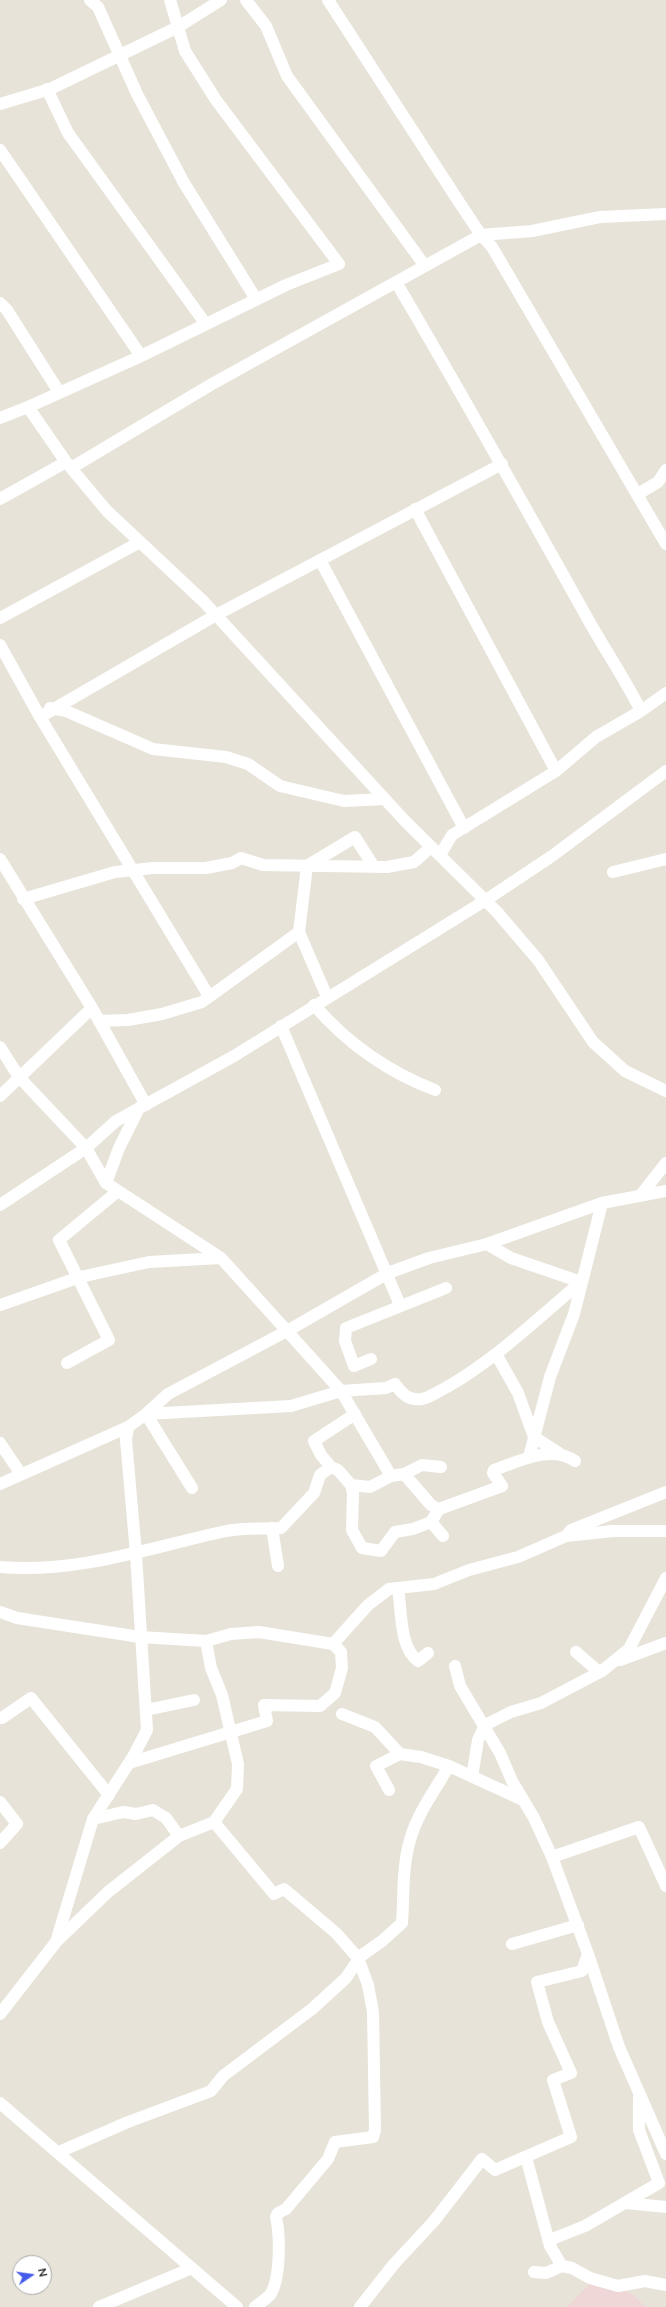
<!DOCTYPE html>
<html>
<head>
<meta charset="utf-8">
<style>
  body { margin:0 }
  #map { position:relative; width:666px; height:2307px; overflow:hidden; background:#e8e3d9; font-family:Lato,sans-serif }
  canvas { display:block }
  .north { position:absolute; left:12px; top:2255px; width:40px; height:40px; box-sizing:border-box; background:#fff; border:1px solid #a9a9a9; border-radius:50%; rotate:77deg; font-size:11px; font-weight:700; line-height:16px; text-align:center; color:#272727 }
  .north::after { content:''; display:block; margin:auto; width:14px; height:18px; background:#455cea; clip-path:polygon(50% 0,100% 100%,50% 72%,0 100%) }
</style>
</head>
<body>
<div id="map">
<canvas width="666" height="2307"></canvas>
<div class="north">N</div>
</div>
<script>
const c = document.querySelector('canvas').getContext('2d');
c.lineJoin = 'round';
function fill(path, color) { c.fillStyle = color; c.fill(path, 'evenodd'); }
function trace(path, color, width, dash) { c.strokeStyle = color; c.lineWidth = width; c.lineCap = dash ? 'butt' : 'round'; c.setLineDash(dash || []); c.stroke(path); }
fill(new Path2D(`
  M590,2283L631,2293L646,2307H567Z`), '#efd7d7');
trace(new Path2D(`
  M90,0L98,7L137,94L184,183L256,299
  M246,0L266,26L287,76L425,266
  M328,0L459,202L481,235L492,247L666,544
  M47,89L68,133L205,323
  M0,104L50,89L178,27L221,0
  M0,150L141,356
  M396,282C461,392 523,503 585,614C603,647 624,677 641,711
  M0,303L7,310L59,392
  M28,407L139,357L286,285L339,264L216,100L185,51L170,0
  M0,418L28,407L66,462L107,511L204,602L405,821L497,912L538,960L593,1042L625,1071L666,1091
  M71,468L212,384L481,235L532,231L600,217L666,214
  M638,494L658,482L666,470
  M0,499L66,462
  M415,509L556,771
  M320,560L464,828
  M0,618L140,542
  M0,645L40,717L209,996
  M50,708L66,711L153,749L226,757L248,764L280,786L344,801L385,799
  M40,717L216,615L502,464
  M440,855L452,835L556,771L596,737L641,711L666,693
  M0,859L92,1008L146,1105
  M613,872L666,859
  M23,899L115,872L153,868H206L232,863L241,858L263,865L387,867L414,862L431,847
  M299,932L327,997
  M314,1005C347,1043 388,1072 435,1090
  M99,1021L128,1020L162,1014L202,1002L299,932L307,866L355,837L374,867
  M281,1026L400,1305
  M0,1047L19,1077L86,1148L106,1183L221,1258L287,1331L341,1391L391,1476
  M0,1096L92,1008
  M106,1183L119,1148L139,1108
  M640,1196L666,1163
  M0,1205L86,1148L116,1121L234,1056L486,900L552,856L666,771
  M487,1244L511,1258L581,1282
  M0,1305L80,1277L149,1262L221,1258
  M496,1354L518,1393L534,1437L559,1453
  M371,1359L354,1366L345,1341L346,1328L446,1288
  M67,1363L109,1340L59,1240L118,1191
  M355,1414L314,1441L321,1455L331,1467L338,1470L351,1485L353,1493L352,1530L362,1548L381,1551L395,1532L413,1529L431,1522L439,1509L502,1486L493,1473L494,1470C518,1462 551,1444 575,1461
  M0,1443L21,1474
  M529,1457L550,1377L574,1314L602,1203
  M404,1474L422,1465L441,1467
  M0,1484L128,1427L146,1414L168,1394L287,1331L388,1273L429,1258L487,1244L602,1203L666,1191
  M351,1485L370,1487L391,1476L404,1474L431,1505L439,1509
  M192,1488L146,1414L291,1406L341,1391L386,1388L395,1384C402,1394 409,1401 422,1399C431,1397 439,1391 447,1387C496,1359 538,1318 581,1282
  M431,1522L443,1536
  M272,1528L278,1566
  M566,1536L571,1530L666,1492
  M0,1567C77,1574 152,1547 226,1531C243,1528 263,1529 281,1528L314,1493L320,1475L331,1467
  M398,1589C402,1611 399,1647 418,1661L428,1653
  M0,1612L17,1618L140,1637L206,1641L231,1634L259,1632L333,1644L341,1652L342,1668L335,1693L320,1706L264,1705L267,1721L129,1763
  M333,1644L368,1605L389,1589L434,1584L469,1570L518,1557L566,1536L613,1531H666
  M576,1652L599,1672
  M620,1660L666,1643
  M455,1666L460,1686L500,1753L512,1781L534,1818L552,1857L588,1954L619,2047L666,2154
  M146,1710L194,1700
  M342,1714L375,1727L400,1754L421,1757L449,1766L523,1800
  M2,1718L31,1698L109,1795
  M472,1777L478,1740L485,1725L511,1712L541,1703L602,1671L629,1649L666,1578
  M389,1790L376,1766L400,1754
  M0,1802L17,1824L0,1843
  M93,1819L123,1812L136,1814L153,1810L166,1818L179,1836
  M214,1822L274,1894L284,1889L336,1933L358,1958L368,1985L373,2012L375,2130L373,2137L335,2142L328,2159L286,2209L278,2213L276,2217C280,2235 281,2279 270,2295C266,2299 260,2303 255,2307
  M552,1857L639,1827L666,1886
  M57,1941L108,1892L179,1836L214,1822L237,1789L238,1764L222,1695L211,1668L206,1641
  M512,1944L578,1925
  M358,1958L382,1941L402,1923C404,1896 402,1867 410,1840C417,1814 435,1790 449,1766
  M0,2014L56,1942L93,1819L134,1755L147,1730L136,1554L126,1440L128,1427
  M0,2103L237,2307
  M59,2152L128,2122L211,2091L223,2076L312,2009L346,1978L358,1960
  M526,2157L550,2246
  M626,2203L666,2207
  M562,2266L550,2246L552,2239L585,2226L659,2183L639,2130V2098
  M534,2272L546,2273L562,2266L572,2268L590,2278L618,2286L645,2281L666,2285
  M99,2307L192,2268
  M360,2307L394,2264L434,2221L482,2159L495,2170L571,2137L553,2080L571,2073L548,2022L537,1982L582,1971L588,1954`), '#fff', 12);
</script>
</body>
</html>
